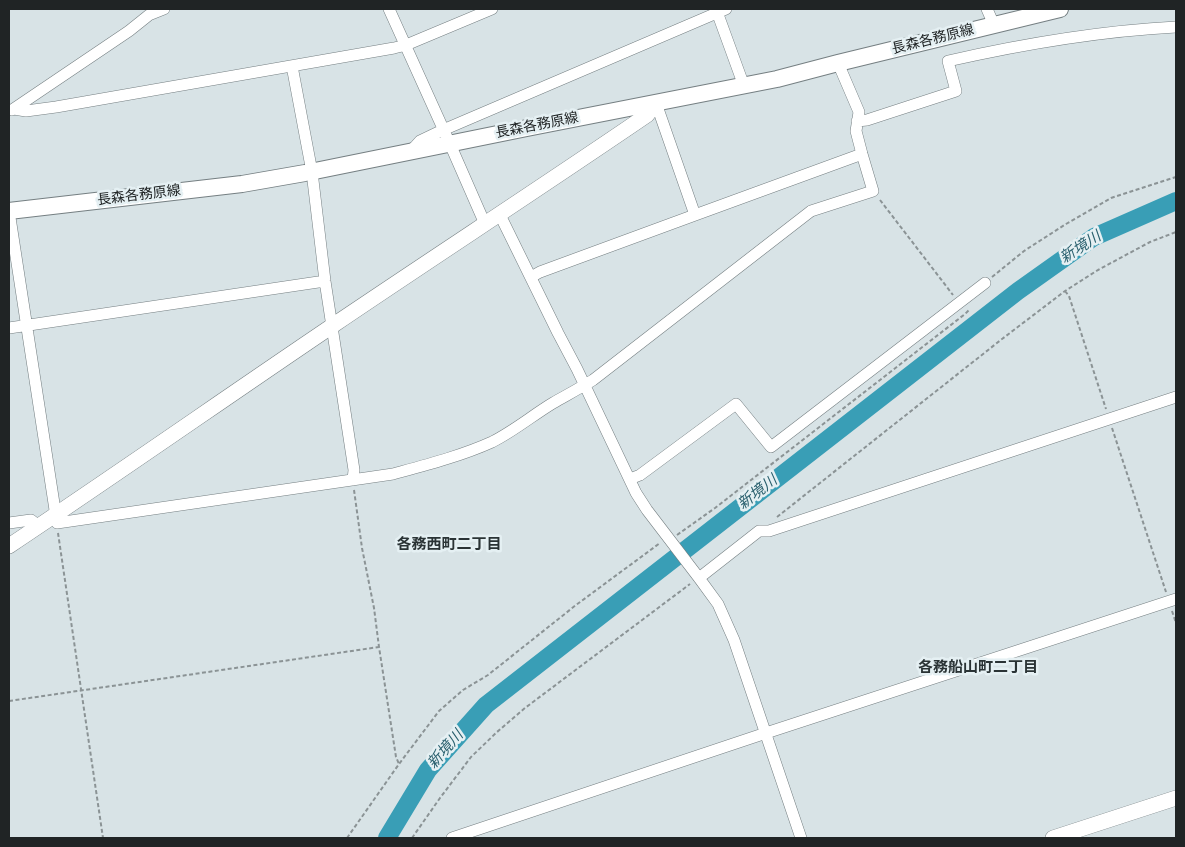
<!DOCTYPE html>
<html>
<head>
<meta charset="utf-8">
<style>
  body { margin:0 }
  #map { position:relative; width:1185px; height:847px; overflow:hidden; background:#d8e3e6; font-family:"Nunito Sans",sans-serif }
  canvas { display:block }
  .frame { position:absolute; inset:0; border:10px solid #202425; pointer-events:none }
</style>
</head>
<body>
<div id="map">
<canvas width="1185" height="847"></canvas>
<div class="frame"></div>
</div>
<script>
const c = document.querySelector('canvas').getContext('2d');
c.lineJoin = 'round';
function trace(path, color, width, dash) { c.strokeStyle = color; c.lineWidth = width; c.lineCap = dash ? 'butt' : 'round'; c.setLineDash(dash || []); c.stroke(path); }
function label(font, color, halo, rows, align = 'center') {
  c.font = font + ' "Nunito Sans","Noto Sans JP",sans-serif'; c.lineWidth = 5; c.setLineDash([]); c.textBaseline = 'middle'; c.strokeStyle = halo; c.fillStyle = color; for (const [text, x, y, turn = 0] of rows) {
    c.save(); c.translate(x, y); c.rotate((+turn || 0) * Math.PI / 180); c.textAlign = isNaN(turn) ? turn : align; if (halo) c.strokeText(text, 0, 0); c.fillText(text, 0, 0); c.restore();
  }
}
trace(new Path2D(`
  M387,838L428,770L486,705L1018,291L1094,237L1176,201`), '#399eb6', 18);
const minor = new Path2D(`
  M389,9L450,144L485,224
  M716,9L744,86
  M987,9L994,25
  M292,66L312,172L325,281L354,470L353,480
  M14,109L26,111L56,107L394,48L406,45L492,9
  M12,110L129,31L149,15L164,9
  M857,121L867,120L956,91L948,61C1023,44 1099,31 1176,27
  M411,151L420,141L443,130L726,9
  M9,211L57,523L393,474C426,465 461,456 492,442C514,431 533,415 553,403C567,395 580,388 593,380L811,211L873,191L862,154L856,131L859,112L838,63
  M500,215L558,333L577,369L636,493L647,510L699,578L718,604L734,640L801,838
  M695,215L862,154
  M531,277L540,272L695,215L656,103
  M9,328L325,281
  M630,479L640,475L736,404L771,447L985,283
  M9,523L31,520L39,526
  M699,578L759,531H769L1176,397
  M452,838L766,733L1176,599`);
const tertiary = new Path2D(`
  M9,546C117,474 224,399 332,326C437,255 543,186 647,115L656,103
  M1053,838L1176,798`);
const secondary = new Path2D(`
  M9,211L242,184L305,173L527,128L777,79L838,63L1060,9`);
trace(minor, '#757f82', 12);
trace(tertiary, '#757f82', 16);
trace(secondary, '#757f82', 18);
trace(new Path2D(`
  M880,200L953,295
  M992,277L1024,251L1066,224L1111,198L1176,177
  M1065,291L1069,296L1106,409
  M1112,428L1166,592
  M354,490L362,548L374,608L379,647L396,757L399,764
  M777,517L1002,339L1065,291L1098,270L1150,242L1176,232
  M58,533L103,838
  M677,535L715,508L965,314L970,309
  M1172,611L1176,623
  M9,701L379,647
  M347,838L399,764L439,711L463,690L488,675L576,605L660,543
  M412,838L440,798L471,757L497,732L525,708L690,584`), '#8b9395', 2, [4, 2.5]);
trace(minor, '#fff', 11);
trace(tertiary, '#fff', 15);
trace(secondary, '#fff', 16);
label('14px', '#202425', '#e5f0f3', [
  ["長森各務原線",933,40,-14],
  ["長森各務原線",537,126,-11],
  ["長森各務原線",139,196,-7]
]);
label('italic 15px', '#295f6d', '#e5f0f3', [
  ["新境川",1081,248,-33],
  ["新境川",758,493,-38],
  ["新境川",446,750,-49]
]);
label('bold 15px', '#2a3335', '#e5f0f3', [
  ["各務西町二丁目",449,545],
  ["各務船山町二丁目",978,668]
]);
</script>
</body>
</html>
